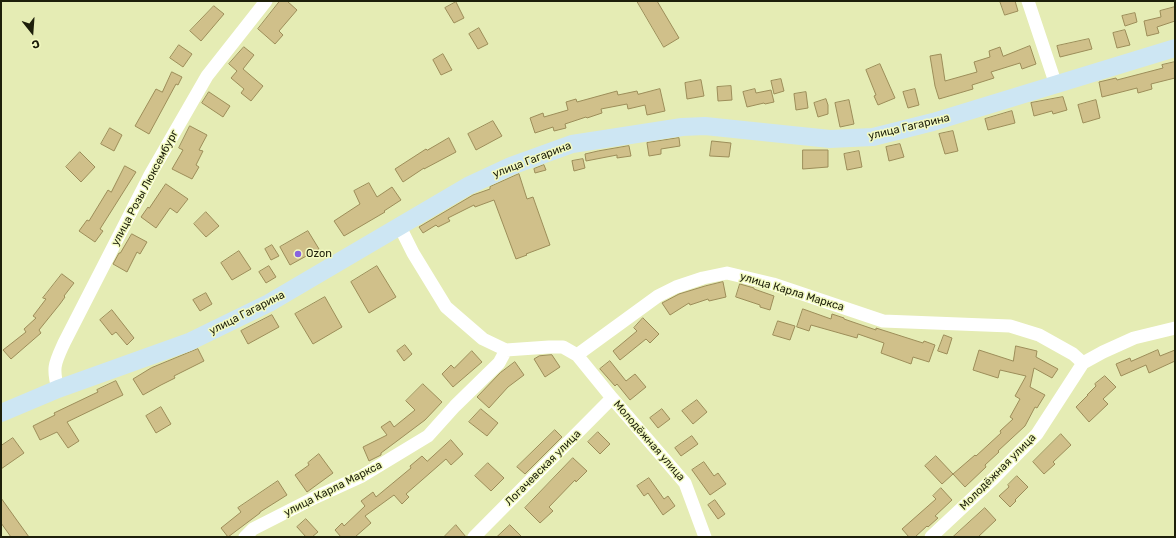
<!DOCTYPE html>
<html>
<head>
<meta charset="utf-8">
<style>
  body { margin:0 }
  #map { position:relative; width:1176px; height:538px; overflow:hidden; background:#e5ecb4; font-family:Rubik,sans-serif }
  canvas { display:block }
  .frame { position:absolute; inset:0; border:2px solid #1d1f0a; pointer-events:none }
  .north { position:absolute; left:12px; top:12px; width:40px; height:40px; -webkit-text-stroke:3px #f3fac1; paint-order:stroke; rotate:163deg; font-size:11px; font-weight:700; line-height:16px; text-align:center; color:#1d1f0a }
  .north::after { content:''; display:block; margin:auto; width:14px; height:18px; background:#1d1f0a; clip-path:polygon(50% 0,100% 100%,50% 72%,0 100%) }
</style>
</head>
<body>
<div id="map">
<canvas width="1176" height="538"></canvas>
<div class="frame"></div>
<div class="north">С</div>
</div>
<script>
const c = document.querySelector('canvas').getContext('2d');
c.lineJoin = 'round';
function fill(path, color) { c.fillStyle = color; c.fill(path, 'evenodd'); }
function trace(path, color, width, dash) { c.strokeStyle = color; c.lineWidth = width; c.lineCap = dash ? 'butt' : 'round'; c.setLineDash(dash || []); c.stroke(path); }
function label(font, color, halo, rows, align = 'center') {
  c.font = font + ' Rubik,sans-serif'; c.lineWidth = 3; c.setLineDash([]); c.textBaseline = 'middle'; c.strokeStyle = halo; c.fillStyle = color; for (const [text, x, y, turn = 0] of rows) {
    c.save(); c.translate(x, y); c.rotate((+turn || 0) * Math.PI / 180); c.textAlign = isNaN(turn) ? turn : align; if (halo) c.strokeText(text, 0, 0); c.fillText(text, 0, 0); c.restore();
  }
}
const building = new Path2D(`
  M280,1H287L297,10L279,31L283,35L275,44L258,29Z
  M637,1H657L679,38L664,47Z
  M1000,1H1015L1018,11L1005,15Z
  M456,2L464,18L454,23L445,8Z
  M214,6L224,14L201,41L190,31Z
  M1175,7V21L1157,27L1159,33L1147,36L1144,21L1161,17L1160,11Z
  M1135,13L1137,22L1125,26L1122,16Z
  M479,28L488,44L478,49L469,34Z
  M1125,30L1130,45L1117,48L1113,33Z
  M1089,39L1092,49L1060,57L1057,46Z
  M179,45L192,54L183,67L170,58Z
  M1030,46L1036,64L1022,69L1020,63L991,72L994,78L972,85L973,89L939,99L935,86L930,56L941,54L945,81L977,72L974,62L990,57L989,51L1000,47L1003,56Z
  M244,47L254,55L243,69L263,86L251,101L241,93L244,89L231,78L237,71L229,64Z
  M443,54L452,70L441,75L433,60Z
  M1175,62V78L1151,84L1152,89L1138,93L1137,88L1102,97L1099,82L1116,78L1117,80L1163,68L1162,65Z
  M880,64L895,98L878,105L874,96L876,95L866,70Z
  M172,72L182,77L178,85L176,84L149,134L135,126L156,89L162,92Z
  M781,79L784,91L774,94L771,81Z
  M701,80L704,96L687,99L685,83Z
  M731,86L732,100L718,101L717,87Z
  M660,89L665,111L647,115L645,105L628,109L627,104L601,109L602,113L587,118L586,117L565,124L566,128L554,131L553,127L535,133L530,118L543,113L544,117L568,110L566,102L576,99L577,102L617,91L618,95L637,91L638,94Z
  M755,89L756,93L771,90L774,102L765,104L764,103L747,107L743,92Z
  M915,89L919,105L908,108L903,92Z
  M209,92L230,106L223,117L202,103Z
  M806,92L808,108L796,110L794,94Z
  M1063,97L1067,110L1053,114L1052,111L1034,116L1031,103Z
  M826,99L828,105V114L818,117L814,103Z
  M849,100L854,124L840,127L835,103Z
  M1096,100L1100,118L1083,123L1078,105Z
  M1012,111L1015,123L988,130L985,119Z
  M493,121L502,136L476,150L468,134Z
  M190,126L207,135L199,150L203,151L196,165L199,167L192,179L172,169L183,150L179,148Z
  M110,128L122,135L114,151L101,144Z
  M953,131L958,151L945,154L939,134Z
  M449,138L456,152L424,169V168L403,182L395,169L426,149L427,150Z
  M679,138L680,146L661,149V154L649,156L647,143Z
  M712,141L731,143L729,157L710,156Z
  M900,144L904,157L889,161L886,147Z
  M629,146L631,156L617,158V155L586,161L585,154L598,151Z
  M803,150H828V167L803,169Z
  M859,151L862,167L847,170L844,154Z
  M80,152L95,167L81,182L66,167Z
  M583,159L585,168L574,171L572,161Z
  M544,165L546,170L535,173L534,169Z
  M125,166L136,172L100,229L103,231L95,242L79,231L87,220L89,221L108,190L111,192Z
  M519,174L527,199L533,197L550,245L526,254L527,255L516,259L494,200L475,207L474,205L448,218L450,221L438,227L436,225L423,233L419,227L473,195L490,189V187Z
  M369,183L377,197L392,187L401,200L384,211L385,212L344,236L334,221L360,204L354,191Z
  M166,184L188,199L177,213L170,208L156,228L141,217L148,207L149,208Z
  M206,212L219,226L206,237L194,224Z
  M308,231L319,249L290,265L280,247Z
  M132,234L147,242L140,254L137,252L127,272L113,264L119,253H120Z
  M272,245L279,256L271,260L265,249Z
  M239,251L251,269L232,280L221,263Z
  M269,266L276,277L266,283L259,272Z
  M377,266L396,297L369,313L351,282Z
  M62,274L74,283L64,296L65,297L60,304L39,330L41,333L11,359L3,350L26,332L24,329L36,318L33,316L46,299L43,298Z
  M723,282L726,297L709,301L708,299L690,305L689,303L670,315L662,303L679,294L705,286Z
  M740,284L754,288V289L774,296L770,310L760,307V305L736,297Z
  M206,293L212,304L200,311L193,300Z
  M325,297L342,327L313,344L295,314Z
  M803,309L831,319L832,314L844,318V319L876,330V328L923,343L924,341L935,345L929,362L913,357L911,364L881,353L884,343L858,334L857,338L811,325L809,331L797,327Z
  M112,310L134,338L127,345L116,332L112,335L100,320Z
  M272,315L279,327L248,344L241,331Z
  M643,318L659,334L650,343L646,339L620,360L613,351L637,331L634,328Z
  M778,321L795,326L790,340L773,335Z
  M944,335L952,338L947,354L938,351Z
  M405,345L412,354L404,361L397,351Z
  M1016,346L1037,351L1036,357L1058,369L1052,378L1034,368L1030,387L1045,395L1037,408L1035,407L1025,426L998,451L999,452L985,465L986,467L965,487L953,474L975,455L976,456L1001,433L1000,431L1013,419L1010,417L1020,399L1015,396L1026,376L1000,370L998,378L973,370L979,350L1013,361Z
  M198,349L204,361L174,376L175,378L161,385L143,395L133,379L151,368Z
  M1158,350L1160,356L1175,350V361L1149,373L1146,365L1121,376L1116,364L1130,358L1131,361Z
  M472,351L482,362L453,387L442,374L451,365L454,368Z
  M552,355L560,367L545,377L534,359L539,356Z
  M610,361L626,381L635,374L646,387L630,400L617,384L615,386L600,369Z
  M515,362L524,375L508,387L489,408L477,397L500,373Z
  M1105,376L1116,387L1103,399L1108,404L1089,422L1076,407L1088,395H1087L1096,386L1095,384Z
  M116,381L123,395L67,422L79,441L68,448L57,432L40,440L33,426L55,415L54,413L98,392L97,390Z
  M423,384L442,402L425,420L381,453V455L369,461L363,447L387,435L381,427L390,421L394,427L415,410L406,401Z
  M697,400L707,412L693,424L682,411Z
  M161,407L171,424L156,433L146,416Z
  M481,409L498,423L487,436L469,422Z
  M662,409L670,419L658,428L650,418Z
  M555,430L562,437L525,474L517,467Z
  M598,432L610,444L600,454L588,442Z
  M1061,434L1071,445L1053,462L1055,464L1044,474L1033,462Z
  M692,436L698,444L681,456L675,448Z
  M13,438L24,453L1,469V446Z
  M451,440L463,454L451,465L446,459L406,494L409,497L402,504L394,495L365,516L371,523L355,537H341L335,530L342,523L344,526L365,506L361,501L373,492L376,497L411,468L410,466L422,456L427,461Z
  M319,454L333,473L307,492L295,475L309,465L308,463Z
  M936,456L953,474L942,484L925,466Z
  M573,458L587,471L576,482L575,480L549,507L553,511L540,523L525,508Z
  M704,462L714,476L718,473L726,484L710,495L692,470Z
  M488,463L504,478L491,491L475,476Z
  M1017,476L1028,487L1015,500L1016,501L1010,507L999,496L1009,487L1008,485Z
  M649,478L664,499L668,496L675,506L663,515L648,493L644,496L637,486Z
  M278,481L287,495L260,512V513L228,537L221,528L241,512L238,508Z
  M941,488L952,500L935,516L938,518L928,527L927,526L915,537H909L902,529L936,499L933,496Z
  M1,498L16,519L29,537H11L1,523Z
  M715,500L725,514L718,519L708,505Z
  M985,508L996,520L978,537H953Z
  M306,519L318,532L312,537H306L297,527Z
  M456,525L466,537H444Z
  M510,525L522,537H497Z`);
fill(building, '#d0c08a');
trace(building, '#9c8d59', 1);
trace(new Path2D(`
  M1028,1L1056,85
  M400,227L413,253L446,307L483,339L506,350
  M506,350L549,347H563L577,355L658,296L676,287L703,278L727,273L773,284L883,321L1010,326L1039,335L1073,354L1083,363
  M577,355L612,398L685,483L705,537
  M58,389C52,367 55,363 64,343L150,175L207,76L266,1
  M245,537L253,529L316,497L362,476L428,436L455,406L499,363L506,350
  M474,537L612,398
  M931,537L994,478L1037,434L1083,363L1103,352L1134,338L1175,328`), '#fff', 13);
trace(new Path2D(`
  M1,413L58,389L189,342L269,303L468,186L511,166L572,144L682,127L705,126L830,139L873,137L933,122L1175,48`), '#cde6f3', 18);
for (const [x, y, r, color] of [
  [298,254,4,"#8864df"]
]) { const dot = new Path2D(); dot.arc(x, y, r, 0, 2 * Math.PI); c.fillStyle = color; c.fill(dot); trace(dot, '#f3fac1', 1.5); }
label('11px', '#1d1f0a', '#f3fac1', [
  ["улица Гагарина",909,127,-13],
  ["улица Гагарина",532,160,-21],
  ["улица Розы Люксембург",145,188,-62],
  ["улица Карла Маркса",792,292,17],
  ["улица Гагарина",247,313,-27],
  ["Молодёжная улица",649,441,49],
  ["Логачевская улица",543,468,-45],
  ["Молодёжная улица",998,472,-45],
  ["улица Карла Маркса",333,489,-27]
]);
label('11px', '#1d1f0a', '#f3fac1', [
  ["Ozon",306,254]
], 'left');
</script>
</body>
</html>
